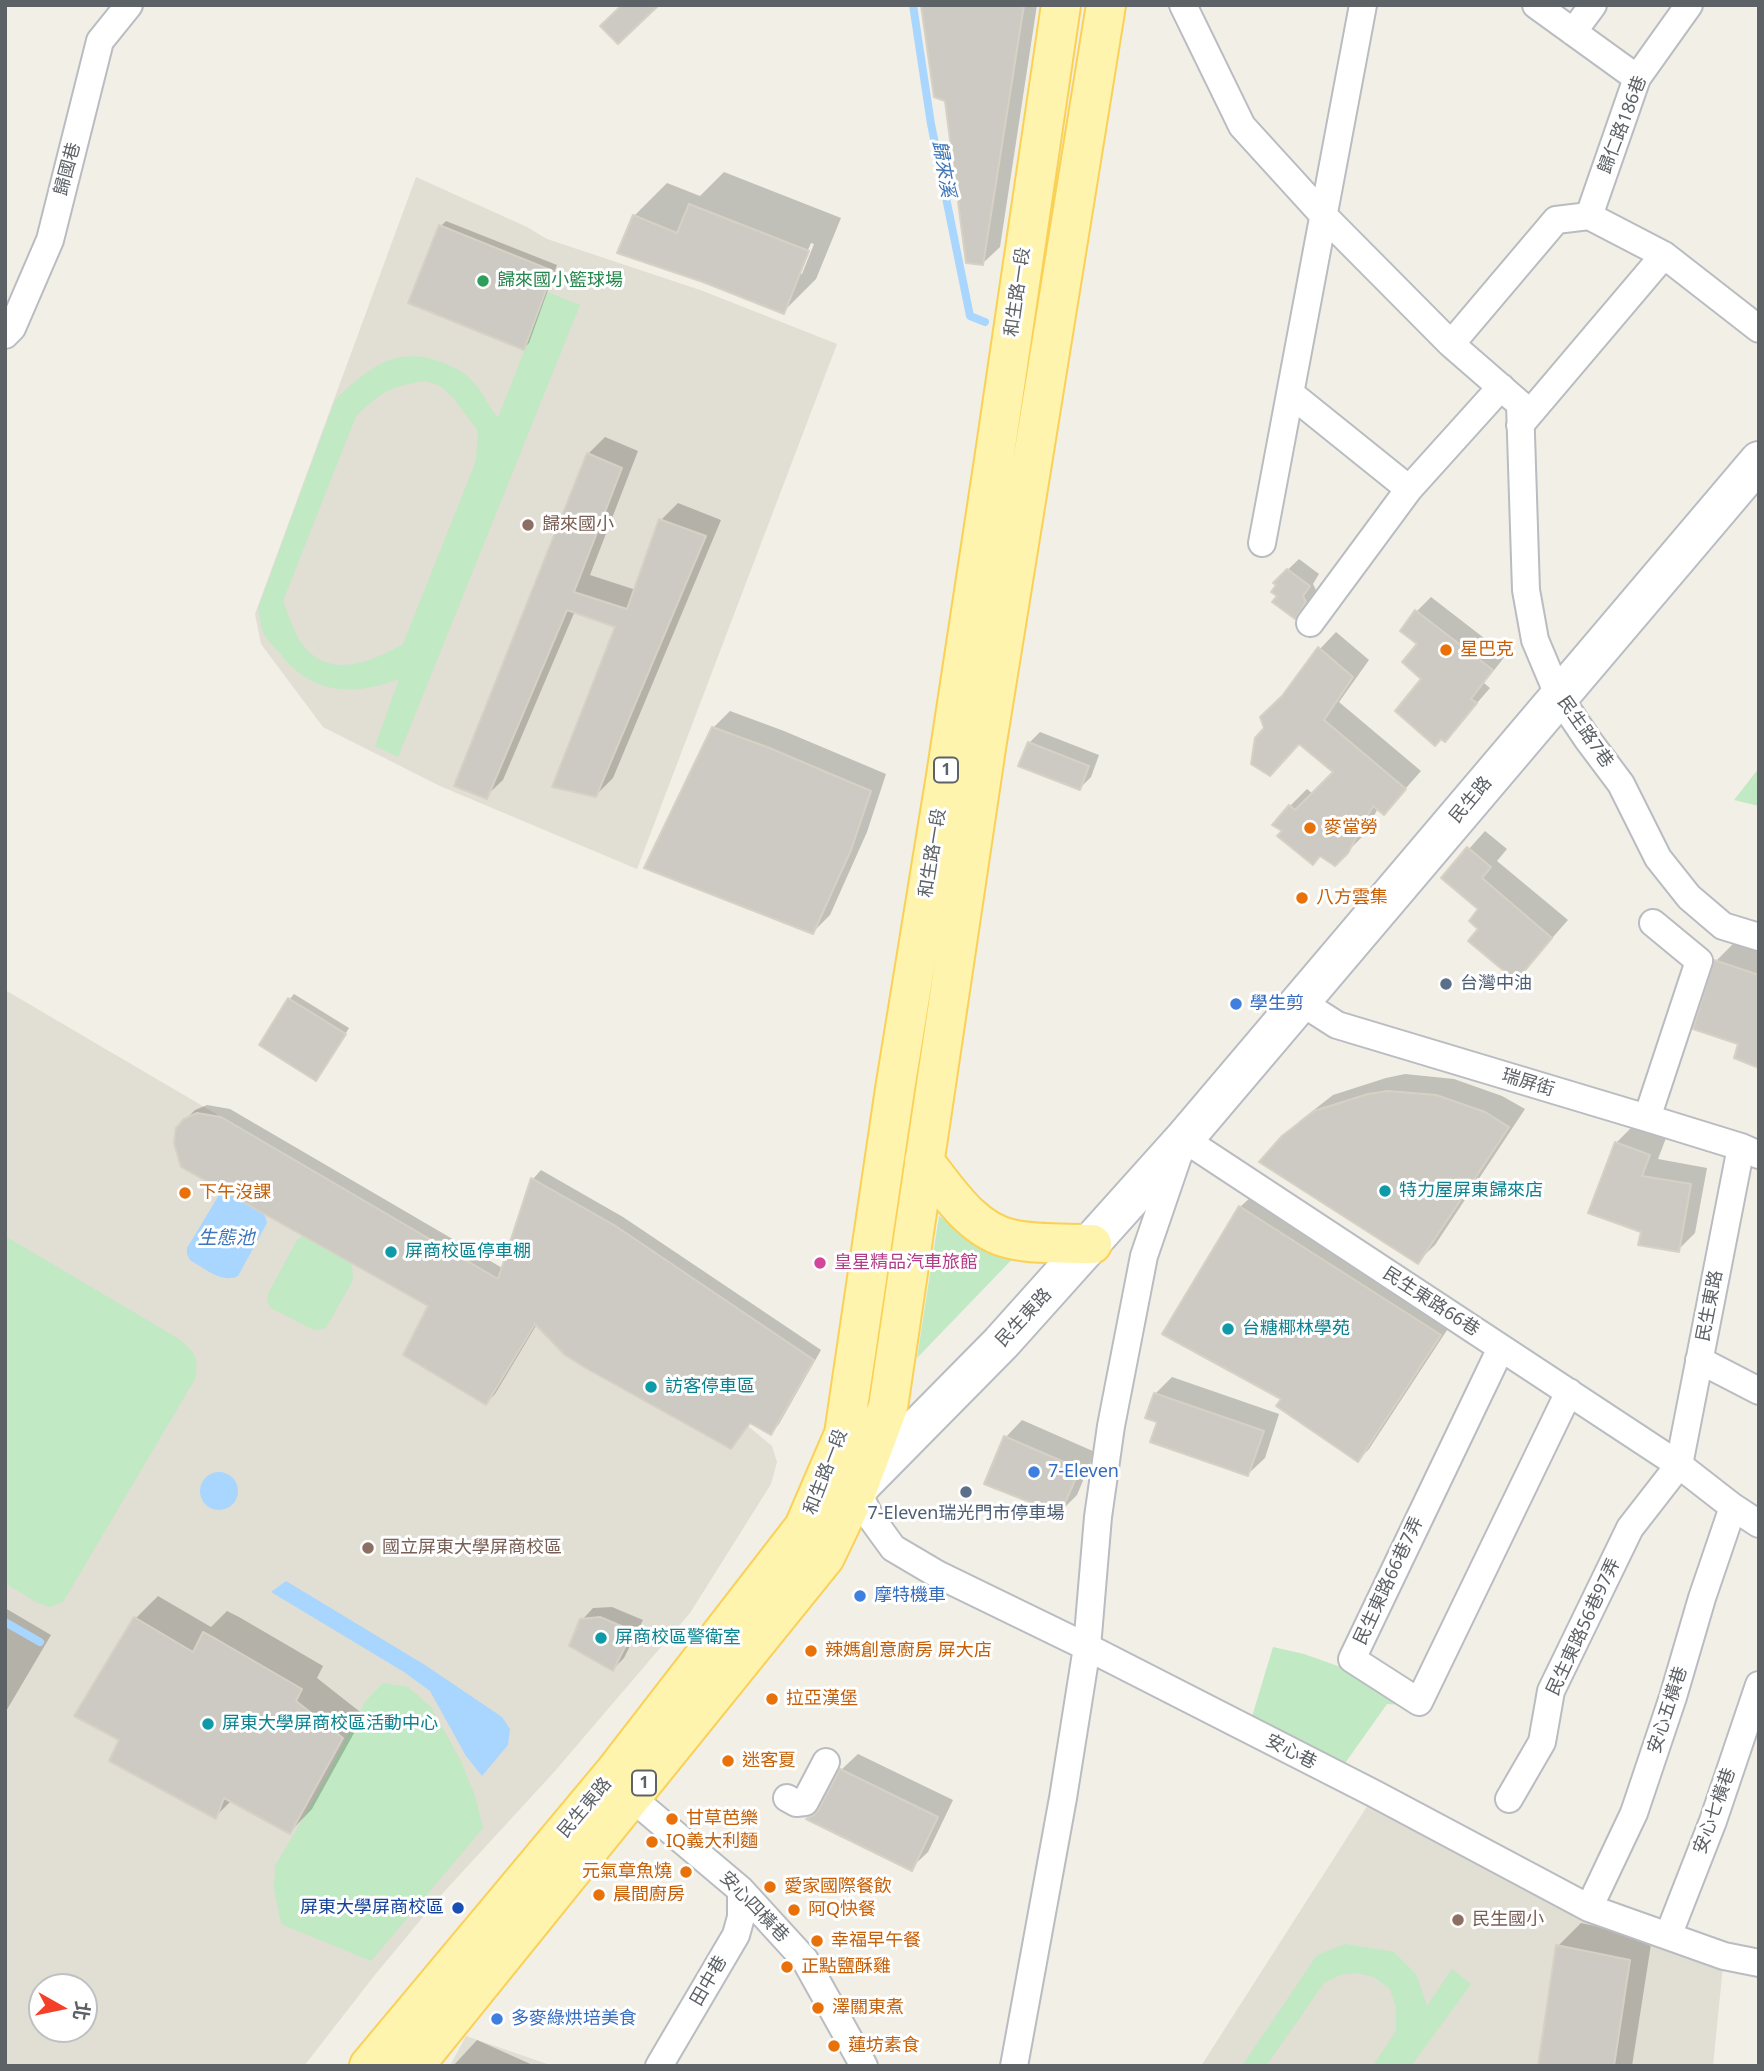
<!DOCTYPE html>
<html>
<head>
<meta charset="utf-8">
<style>
  body { margin:0 }
  #map { position:relative; width:1764px; height:2071px; overflow:hidden; background:#f1efe6; font-family:"Noto Sans","Noto Sans TC",sans-serif }
  canvas { display:block }
  .frame { position:absolute; inset:0; border:7px solid #5d6267; pointer-events:none }
  .north { position:absolute; left:28px; top:1973px; width:70px; height:70px; box-sizing:border-box; background:#fff; border:2px solid #bec0c2; border-radius:50%; rotate:99deg; font-size:19px; font-weight:700; line-height:28px; text-align:center; color:#5d6267 }
  .north::after { content:''; display:block; margin:auto; width:24px; height:32px; background:#f43f29; clip-path:polygon(50% 0,100% 100%,50% 72%,0 100%) }
</style>
</head>
<body>
<div id="map">
<canvas width="1764" height="2071"></canvas>
<div class="frame"></div>
<div class="north">北</div>
</div>
<script>
const c = document.querySelector('canvas').getContext('2d');
c.lineJoin = 'round';
function fill(path, color) { c.fillStyle = color; c.fill(path, 'evenodd'); }
function trace(path, color, width, dash) { c.strokeStyle = color; c.lineWidth = width; c.lineCap = dash ? 'butt' : 'round'; c.setLineDash(dash || []); c.stroke(path); }
function label(font, color, halo, rows, align = 'center') {
  c.font = font + ' "Noto Sans","Noto Sans TC",sans-serif'; c.lineWidth = 6; c.setLineDash([]); c.textBaseline = 'middle'; c.strokeStyle = halo; c.fillStyle = color; for (const [text, x, y, turn = 0] of rows) {
    c.save(); c.translate(x, y); c.rotate((+turn || 0) * Math.PI / 180); c.textAlign = isNaN(turn) ? turn : align; if (halo) c.strokeText(text, 0, 0); c.fillText(text, 0, 0); c.restore();
  }
}
fill(new Path2D(`
  M416,177L527,227L547,239L703,291L837,344L637,869L440,786L323,727L261,644L255,614Z
  M5,990L748,1426L772,1446L777,1462L771,1484L690,1613L555,1771L442,1894L374,1976L304,2066H5ZM42,1987H84V2029H42Z
  M1375,1794L1724,1956L1713,2066H1201Z
  M466,2036L553,2066H450Z`), '#e1ded4');
fill(new Path2D(`
  M547,292L580,305L398,757L375,746L399,679C350,697 311,694 278,651C274,646 267,640 264,634C261,627 260,616 258,608L335,400C368,368 398,343 446,364C455,368 466,373 473,382C483,392 489,407 498,418ZM425,381L439,385L455,400L478,431L476,461L403,644C370,663 327,681 300,641C293,629 288,614 283,601L356,416C383,391 388,387 425,381Z
  M1759,768V806L1734,800Z
  M939,1216L972,1239L1023,1248L917,1358Z
  M5,1236L179,1339C196,1354 199,1357 195,1379L63,1602L49,1607L36,1602L5,1583Z
  M303,1236L352,1264L353,1280L326,1328L314,1330L271,1308L267,1301L268,1294L297,1240Z
  M1273,1647L1304,1654L1349,1670L1403,1705L1387,1704L1343,1766L1251,1720Z
  M383,1683L408,1687L431,1707L461,1761L475,1796L483,1828L371,1961L281,1924L274,1888L275,1866L316,1796L366,1700Z
  M1345,1944L1394,1952L1416,1974L1427,2006L1452,1969L1471,1984L1411,2066H1373L1396,2031V2008L1390,1989L1374,1977L1356,1973L1340,1975L1324,1983L1266,2066H1242L1317,1955Z`), '#c1e9c3');
fill(new Path2D(`
  M224,1191C239,1191 266,1208 267,1223L238,1276C222,1284 204,1268 190,1260L187,1254V1248L219,1195Z
  M200 1491a19 19 0 1 1 38 0a19 19 0 1 1-38 0Z
  M286,1581L425,1665L502,1717L510,1729L508,1745L482,1776L466,1756L430,1691L404,1672L271,1592Z`), '#a8d6ff');
fill(new Path2D(`
  M927,5H1037L1000,247L983,263Z
  M724,172L841,218L816,279L783,312L634,216L667,183L700,196ZM811,243L814,244L802,274H798Z
  M446,221L557,265L529,343L524,348L441,226Z
  M605,437L638,451L590,575L636,590L661,520L678,503L721,520L613,778L596,795L617,625L575,611L503,780L486,796L588,454Z
  M1299,559L1319,574L1313,584L1316,590L1305,606L1294,616L1280,595L1279,585L1275,582Z
  M1431,597L1506,655L1484,683L1490,688L1445,740L1424,679L1417,611Z
  M1336,632L1369,660L1339,702L1421,771L1384,813L1378,808L1365,834L1335,864L1321,855L1313,863L1284,831L1290,806L1307,789L1313,794L1335,772L1300,742L1266,728L1285,695L1320,649Z
  M730,711L784,731L886,774L867,832L830,915L813,932L713,728Z
  M1040,732L1099,755L1091,777L1080,788L1029,743Z
  M1485,831L1507,849L1497,861L1568,920L1516,979L1481,929L1480,909L1443,878Z
  M1738,939L1759,945V1066L1740,1043L1716,961Z
  M294,994L349,1028L320,1074L290,999Z
  M1405,1074L1454,1079L1502,1096L1525,1109L1435,1245L1418,1261L1283,1137L1301,1120L1333,1095L1386,1078Z
  M207,1105L230,1109L504,1269L533,1179L541,1170L623,1217L821,1350L779,1424L770,1433L751,1422L731,1447L537,1324L495,1394L486,1403L430,1305L185,1120L195,1110Z
  M1633,1126L1666,1138L1658,1159L1707,1168L1695,1233L1678,1250L1643,1231L1616,1143Z
  M1251,1197L1451,1324L1369,1449L1358,1460L1283,1398L1240,1207Z
  M1172,1377L1279,1414L1265,1458L1248,1474L1159,1421L1155,1394Z
  M1022,1420L1095,1452L1077,1495L1060,1512L1006,1437Z
  M158,1596L211,1627L227,1611L239,1617L323,1666L317,1678L364,1715L312,1809L290,1832L232,1800L215,1817L122,1739L136,1618Z
  M612,1607L643,1620L624,1658L613,1669L582,1620L593,1608Z
  M5,1608L51,1635L5,1713Z
  M858,1754L953,1800L928,1852L911,1868L809,1818L824,1803L841,1770Z
  M1581,1923L1652,1938L1632,2066H1540L1558,1946Z
  M477,2040L535,2066H453Z`), '#0003');
trace(new Path2D(`
  M913,5L931,124L970,316L985,322
  M5,1622L40,1642`), '#a8d6ff', 8);
const building = new Path2D(`
  M622,5H659L618,44L600,26Z
  M921,5H1024L983,265L966,263L945,101L934,97Z
  M689,204L809,251L784,314L703,282L617,253L633,215L677,233Z
  M439,225L553,271L524,350L408,303Z
  M587,453L622,468L574,592L627,609L659,519L706,536L596,797L552,787L615,627L567,610L487,799L454,786Z
  M1287,569L1310,586L1303,596L1306,602L1295,619L1272,602L1277,596L1271,592L1276,585L1273,583Z
  M1415,610L1493,670L1471,699L1477,703L1445,742L1441,739L1435,746L1395,711L1421,679L1402,662L1417,644L1400,631Z
  M1318,647L1353,677L1324,720L1406,789L1384,815L1373,806L1348,853L1335,866L1320,856L1313,865L1277,836L1282,831L1272,825L1289,805L1295,810L1333,772L1299,744L1270,776L1251,764L1255,738L1264,728L1260,717L1282,696Z
  M712,727L767,747L871,791L851,850L813,934L644,868Z
  M1028,742L1089,766L1080,790L1018,766Z
  M1467,847L1491,867L1482,878L1552,938L1516,981L1468,941L1478,929L1469,921L1478,909L1441,878Z
  M1714,960L1759,975V1068L1734,1058L1738,1044L1693,1029Z
  M288,998L346,1034L316,1081L259,1045Z
  M1388,1091L1436,1095L1485,1112L1509,1127L1418,1264L1259,1162L1282,1136L1314,1111L1368,1094Z
  M197,1113L221,1117L498,1279L531,1178L614,1225L814,1360L771,1435L750,1423L731,1449L584,1367L565,1355L535,1324L486,1405L403,1355L428,1306L181,1167L174,1143L176,1128L184,1119Z
  M1615,1142L1650,1155L1642,1176L1691,1184L1679,1252L1638,1245L1641,1232L1588,1213Z
  M1239,1206L1441,1335L1358,1462L1276,1406L1281,1399L1162,1334Z
  M1154,1393L1264,1431L1248,1476L1150,1442L1157,1422L1145,1418Z
  M1004,1436L1080,1469L1060,1514L984,1484Z
  M134,1617L193,1652L203,1632L216,1639L302,1689L296,1701L343,1738L290,1834L224,1798L216,1819L109,1761L119,1740L74,1716Z
  M600,1617L633,1631L613,1671L569,1646L580,1619Z
  M840,1769L938,1817L912,1871L806,1819L814,1815L819,1809Z
  M1556,1945L1630,1960L1614,2066H1538Z`);
fill(building, '#cccac3');
trace(building, '#d6d1c4', 2);
const street = new Path2D(`
  M1183,5L1242,126L1324,216L1451,344L1520,404L1526,590L1535,640L1559,697L1588,740L1621,784L1658,858L1689,897L1723,926L1759,937
  M1536,5L1637,78
  M1573,32L1593,5
  M1589,216L1637,78L1689,5
  M5,335L12,328L50,240L100,41L129,5
  M1451,344L1556,220L1589,216L1664,255L1759,329
  M1291,394L1409,489
  M1520,425L1664,255
  M1262,543L1363,5
  M1310,623L1409,489L1501,387
  M1301,1002L1337,1025L1647,1118L1741,1147L1759,1155
  M1647,1118L1699,961L1653,923
  M1501,1348L1352,1659L1419,1702L1569,1392
  M1699,1360L1759,1391
  M857,1490L869,1515L893,1548L937,1574L1087,1647L1375,1794L1589,1908L1724,1956L1759,1963
  M621,1785L632,1798L741,1890L805,1960L864,2066
  M787,1798L796,1803L805,1802L826,1762
  M1509,1799L1542,1742L1551,1691L1630,1528L1679,1465L1741,1147
  M1589,1908L1634,1813L1673,1697L1702,1598L1733,1507
  M1668,1936L1713,1821L1759,1685
  M659,2066L736,1935L741,1917V1890
  M1014,2066L1063,1798L1087,1647L1098,1517L1111,1426L1144,1256L1184,1139L1679,1465L1733,1507L1759,1524`);
const secondary = new Path2D(`
  M854,1492L1001,1343L1184,1139L1759,461`);
const primary = new Path2D(`
  M924,1161C947,1190 972,1231 1011,1239C1036,1245 1066,1243 1092,1244
  M369,2066L613,1774L804,1527L844,1434L895,1089L946,776L993,467L1061,5
  M414,2066L825,1557L857,1490L888,1407L986,748L1106,5`);
trace(street, '#b9bcc0', 30);
trace(secondary, '#b9bdc3', 42);
trace(primary, '#fad156', 42);
trace(street, '#fff', 26);
trace(secondary, '#fff', 38);
trace(primary, '#fff4ad', 38);
for (const [x, y, r, color] of [
  [483,281,7,"#2e9e5b"],
  [528,525,7,"#8d6e63"],
  [1446,650,7,"#e8710a"],
  [1310,828,7,"#e8710a"],
  [1302,898,7,"#e8710a"],
  [1446,984,7,"#5c6f8a"],
  [1236,1004,7,"#3f7fe0"],
  [1385,1191,7,"#0f9aa8"],
  [185,1193,7,"#e8710a"],
  [391,1252,7,"#0f9aa8"],
  [820,1263,7,"#d1479c"],
  [1228,1329,7,"#0f9aa8"],
  [651,1387,7,"#0f9aa8"],
  [1034,1472,7,"#3f7fe0"],
  [966,1492,7,"#5c6f8a"],
  [368,1548,7,"#8d6e63"],
  [860,1596,7,"#3f7fe0"],
  [601,1638,7,"#0f9aa8"],
  [811,1651,7,"#e8710a"],
  [772,1699,7,"#e8710a"],
  [208,1724,7,"#0f9aa8"],
  [728,1761,7,"#e8710a"],
  [672,1819,7,"#e8710a"],
  [652,1842,7,"#e8710a"],
  [686,1872,7,"#e8710a"],
  [770,1887,7,"#e8710a"],
  [599,1895,7,"#e8710a"],
  [458,1908,7,"#1a4fb4"],
  [794,1910,7,"#e8710a"],
  [1458,1920,7,"#8d6e63"],
  [817,1941,7,"#e8710a"],
  [787,1967,7,"#e8710a"],
  [818,2008,7,"#e8710a"],
  [497,2019,7,"#3f7fe0"],
  [834,2046,7,"#e8710a"]
]) { const dot = new Path2D(); dot.arc(x, y, r, 0, 2 * Math.PI); c.fillStyle = color; c.fill(dot); trace(dot, '#fff', 2.5); }
for (const [x, y, w] of [
  [946,770,24],
  [644,1783,24]
]) { const box = new Path2D(); box.roundRect(x - w / 2, y - 12.5, w, 25, 5); c.fillStyle = '#fff'; c.fill(box); trace(box, '#5d6267', 2); }
label('bold 16px', '#5d6267', null, [
  ["1",946,770],
  ["1",644,1783]
]);
label('18px', '#5d6267', '#fff', [
  ["歸仁路186巷",1623,125,-69],
  ["歸國巷",68,169,-75],
  ["和生路一段",1018,292,-82],
  ["民生路7巷",1585,732,55],
  ["民生路",1471,800,-50],
  ["和生路一段",933,853,-81],
  ["瑞屏街",1528,1083,17],
  ["民生東路66巷",1431,1302,33],
  ["民生東路",1710,1306,-79],
  ["民生東路",1024,1318,-47],
  ["和生路一段",826,1472,-69],
  ["民生東路66巷7弄",1389,1581,-65],
  ["民生東路56巷97弄",1584,1627,-65],
  ["安心五橫巷",1668,1710,-72],
  ["安心巷",1291,1752,27],
  ["民生東路",585,1808,-50],
  ["安心七橫巷",1715,1811,-70],
  ["安心四橫巷",754,1907,46],
  ["田中巷",709,1981,-60]
]);
label('18px', '#27864d', '#fff', [
  ["歸來國小籃球場",497,281]
], 'left');
label('18px', '#785e54', '#fff', [
  ["歸來國小",542,525],
  ["國立屏東大學屏商校區",382,1548],
  ["民生國小",1472,1920]
], 'left');
label('18px', '#c56008', '#fff', [
  ["星巴克",1460,650],
  ["麥當勞",1324,828],
  ["八方雲集",1316,898],
  ["下午沒課",199,1193],
  ["辣媽創意廚房 屏大店",825,1651],
  ["拉亞漢堡",786,1699],
  ["迷客夏",742,1761],
  ["甘草芭樂",686,1819],
  ["IQ義大利麵",666,1842],
  ["元氣章魚燒",672,1872,"right"],
  ["愛家國際餐飲",784,1887],
  ["晨間廚房",613,1895],
  ["阿Q快餐",808,1910],
  ["幸福早午餐",831,1941],
  ["正點鹽酥雞",801,1967],
  ["澤關東煮",832,2008],
  ["蓮坊素食",848,2046]
], 'left');
label('18px', '#4e5e75', '#fff', [
  ["台灣中油",1460,984],
  ["7-Eleven瑞光門市停車場",966,1514,"center"]
], 'left');
label('18px', '#366cbe', '#fff', [
  ["學生剪",1250,1004],
  ["7-Eleven",1048,1472],
  ["摩特機車",874,1596],
  ["多麥綠烘培美食",511,2019]
], 'left');
label('18px', '#0d838f', '#fff', [
  ["特力屋屏東歸來店",1399,1191],
  ["屏商校區停車棚",405,1252],
  ["台糖椰林學苑",1242,1329],
  ["訪客停車區",665,1387],
  ["屏商校區警衛室",615,1638],
  ["屏東大學屏商校區活動中心",222,1724]
], 'left');
label('18px', '#b23c85', '#fff', [
  ["皇星精品汽車旅館",834,1263]
], 'left');
label('18px', '#164399', '#fff', [
  ["屏東大學屏商校區",444,1908]
], 'right');
label('italic 19px', '#3c75b8', '#fff', [
  ["歸來溪",943,169,80],
  ["生態池",226,1239]
]);
</script>
</body>
</html>
